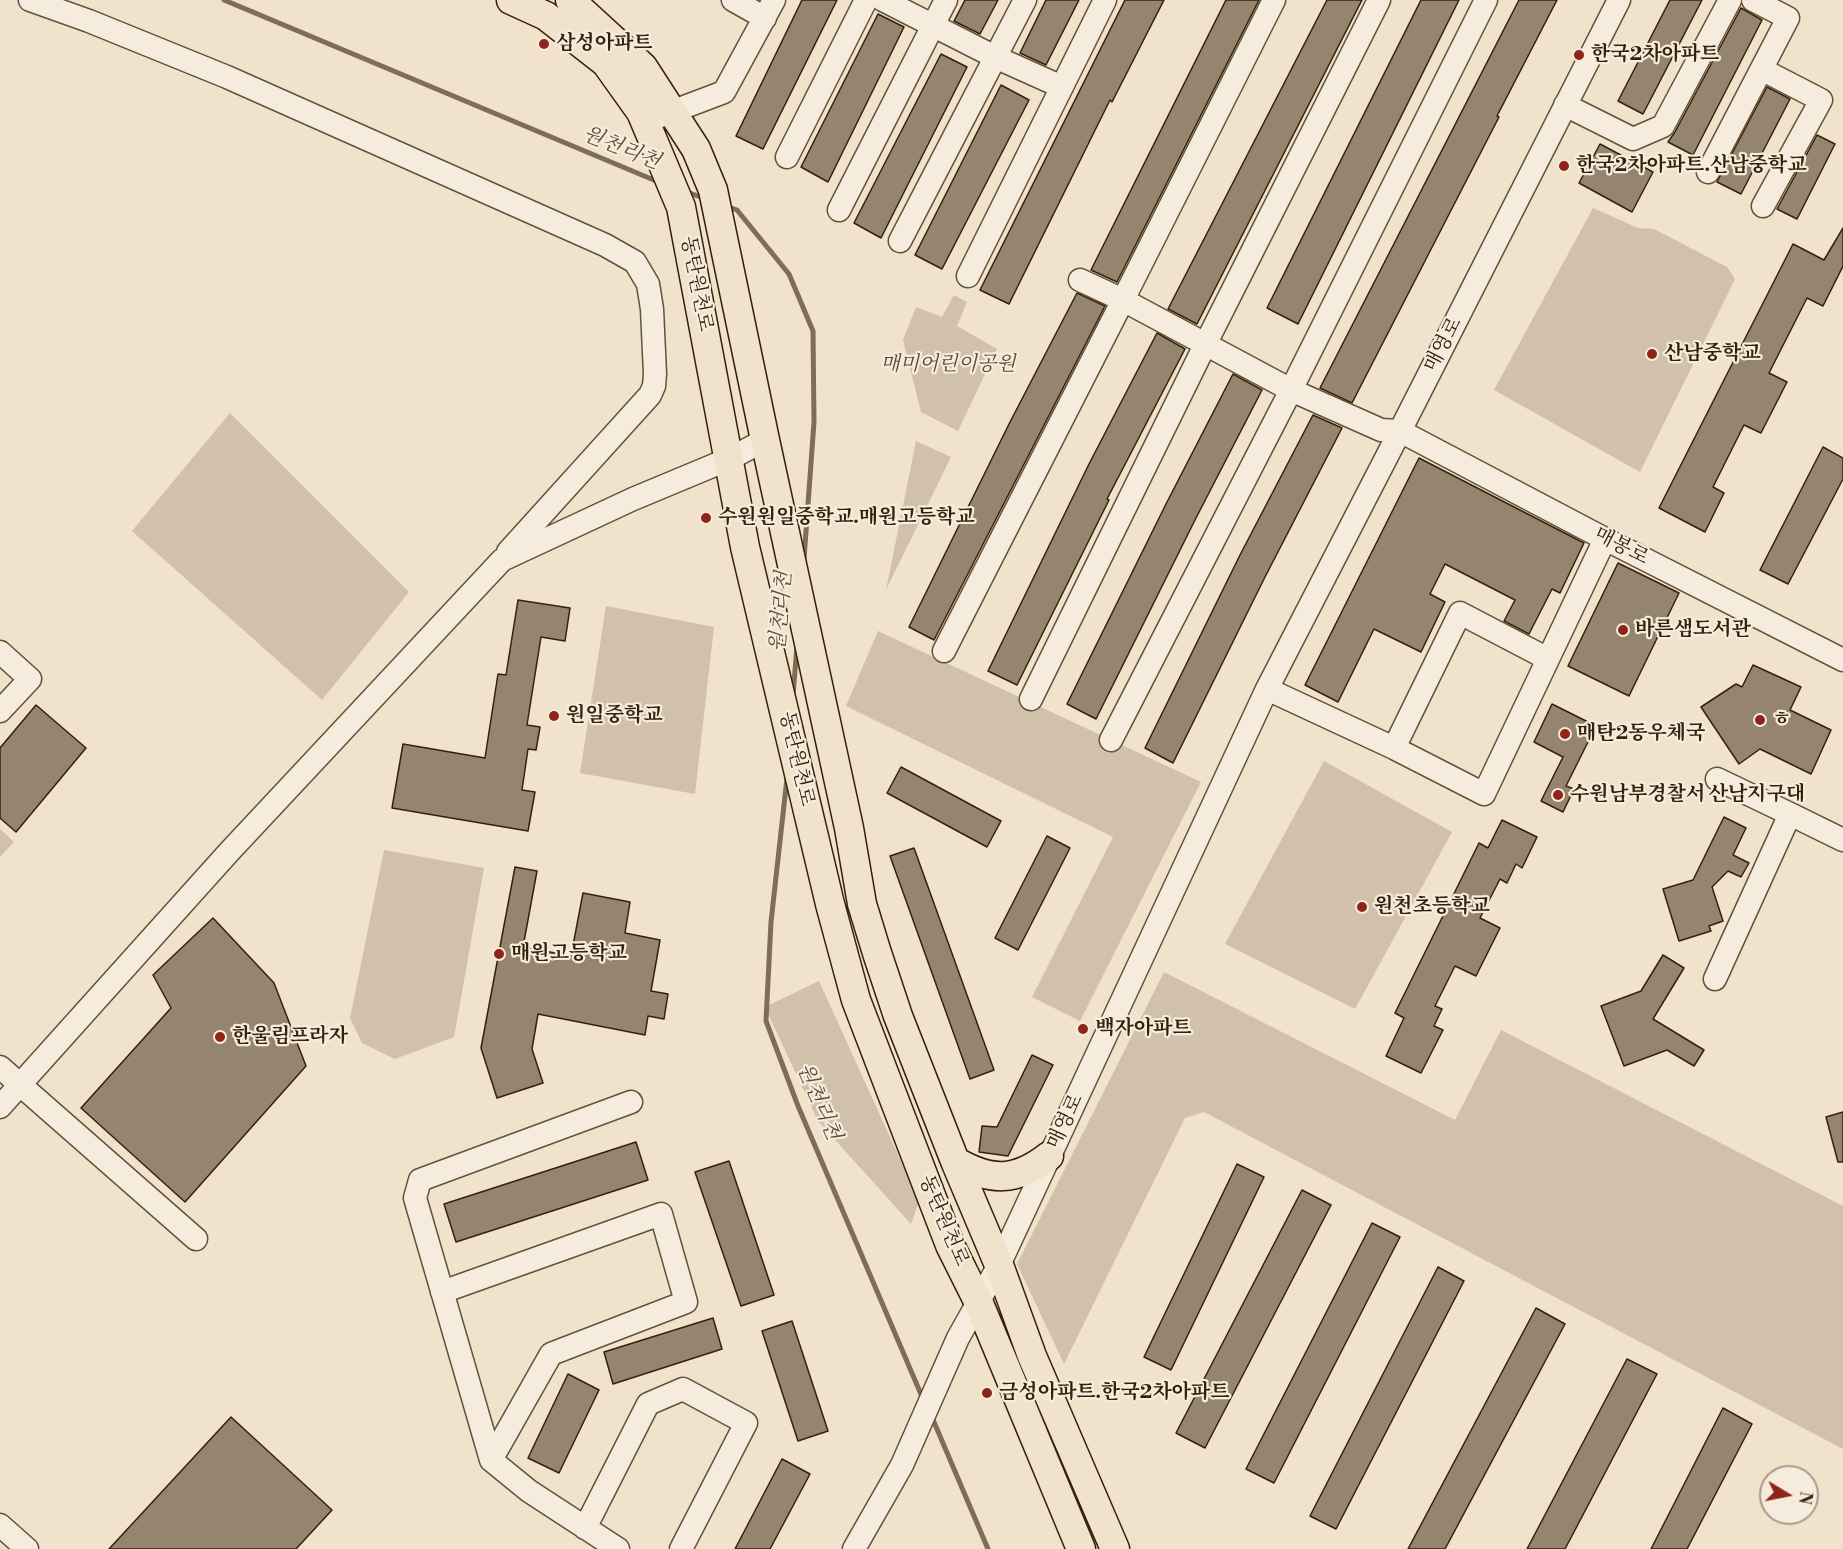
<!DOCTYPE html>
<html>
<head>
<meta charset="utf-8">
<style>
  body { margin:0 }
  #map { position:relative; width:1843px; height:1549px; overflow:hidden; background:#f1e2cb; font-family:"Libre Bodoni",serif }
  canvas { display:block }
  .north { position:absolute; left:1759px; top:1465px; width:60px; height:60px; box-sizing:border-box; background:#f6ecdd; border:2px solid #a89b89; border-radius:50%; rotate:100deg; font-size:16px; font-weight:700; line-height:24px; text-align:center; color:#34210a }
  .north::after { content:''; display:block; margin:auto; width:21px; height:27px; background:#8f2418; clip-path:polygon(50% 0,100% 100%,50% 72%,0 100%) }
</style>
</head>
<body>
<div id="map">
<canvas width="1843" height="1549"></canvas>
<div class="north">N</div>
</div>
<script>
const c = document.querySelector('canvas').getContext('2d');
c.lineJoin = 'round';
function fill(path, color) { c.fillStyle = color; c.fill(path, 'evenodd'); }
function trace(path, color, width, dash) { c.strokeStyle = color; c.lineWidth = width; c.lineCap = dash ? 'butt' : 'round'; c.setLineDash(dash || []); c.stroke(path); }
function label(font, color, halo, rows, align = 'center') {
  c.font = font + ' "Libre Bodoni","Noto Serif KR",serif'; c.lineWidth = 4.5; c.setLineDash([]); c.textBaseline = 'middle'; c.strokeStyle = halo; c.fillStyle = color; for (const [text, x, y, turn = 0] of rows) {
    c.save(); c.translate(x, y); c.rotate((+turn || 0) * Math.PI / 180); c.textAlign = isNaN(turn) ? turn : align; if (halo) c.strokeText(text, 0, 0); c.fillText(text, 0, 0); c.restore();
  }
}
fill(new Path2D(`
  M1593,208L1638,228L1654,229L1727,267L1735,279L1640,472L1494,390Z
  M954,295L967,302L957,326L997,349L958,431L921,412L903,340L916,307L942,317Z
  M230,413L409,592L322,700L132,531Z
  M916,441L951,457L886,590Z
  M606,606L714,627L695,794L580,773Z
  M878,631L1201,782L1080,1021L1032,997L1113,837L846,706Z
  M1324,761L1452,832L1355,1009L1225,944Z
  M0,829L14,842L0,857Z
  M384,850L484,868L454,1037L395,1059L362,1043L350,1018Z
  M1164,972L1455,1120L1501,1030L1843,1206V1449L1204,1112L1185,1118L1064,1364L1017,1264Z
  M819,981L919,1201L911,1224L818,1121L765,1007Z`), '#d1c1aa');
trace(new Path2D(`
  M224,0L661,183
  M687,192L706,199
  M726,206L737,210L789,274L813,331L814,422L804,559
  M793,696L797,646
  M787,778L771,922L766,1021L798,1106L923,1399
  M931,1415L988,1549`), '#7f6d56', 5);
const building = new Path2D(`
  M802,0H837L763,149L736,136Z
  M965,0H998L980,34L954,21Z
  M1046,0H1079L1046,65L1020,53Z
  M1125,0H1164L1112,102L1110,100L1009,304L980,290Z
  M1226,0H1259L1117,282L1091,270Z
  M1327,0H1362L1197,324L1168,309Z
  M1421,0H1459L1298,324L1267,308Z
  M1519,0H1557L1497,116L1499,117L1352,403L1320,388Z
  M1670,0H1702L1643,114L1618,101Z
  M1741,8L1762,20L1693,155L1668,142L1675,132Z
  M878,14L904,27L828,182L801,167Z
  M941,54L967,67L881,238L854,223Z
  M1001,85L1029,100L942,269L915,255Z
  M1767,87L1790,99L1741,194L1717,182Z
  M1817,135L1835,144L1797,219L1777,209Z
  M1600,144L1653,172L1632,212L1579,183Z
  M1843,228V266L1823,306L1807,298L1769,373L1787,382L1761,433L1744,425L1713,487L1724,493L1705,532L1659,508L1793,244L1824,260Z
  M1077,293L1105,306L934,640L909,627L1009,424Z
  M1157,333L1185,349L1107,499L1109,500L1017,685L988,671L1089,464Z
  M1233,374L1262,390L1195,520L1096,719L1067,704L1166,504Z
  M1313,415L1342,428L1265,577L1173,763L1145,748L1240,555Z
  M1823,447L1843,458V479L1788,584L1760,570Z
  M1419,458L1584,543L1560,593L1552,589L1529,634L1504,621L1515,600L1445,564L1430,594L1445,602L1421,652L1374,629L1338,702L1305,685Z
  M1618,563L1679,593L1629,696L1568,666Z
  M518,600L570,608L565,641L541,637L527,725L540,727L536,750L528,749L522,790L535,792L528,831L392,808L403,744L485,758L498,674L506,675Z
  M1753,665L1801,687L1790,710L1831,730L1811,774L1760,749L1739,764L1701,707L1736,684L1742,687Z
  M1552,704L1596,726L1566,786L1574,789L1563,812L1541,801L1563,757L1534,742Z
  M36,705L86,748L16,832L0,818V748Z
  M901,767L1001,821L987,847L887,793Z
  M1724,817L1746,828L1733,855L1749,863L1741,877L1728,871L1712,887L1723,921L1709,926L1711,931L1679,941L1663,889L1693,880Z
  M1502,820L1537,837L1522,868L1516,864L1507,883L1500,879L1480,918L1500,928L1476,976L1455,966L1435,1006L1442,1009L1434,1026L1443,1030L1421,1073L1386,1056L1404,1018L1395,1013L1479,843L1488,848Z
  M1047,836L1070,848L1018,950L995,938Z
  M914,848L994,1070L970,1079L890,856Z
  M515,867L537,871L523,947L571,956L583,893L630,902L625,933L660,940L651,991L668,994L664,1019L648,1016L645,1035L538,1014L532,1049L543,1083L497,1098L481,1048Z
  M213,918L274,983L306,1066L185,1202L81,1108L171,1008L153,975Z
  M1663,955L1684,968L1653,1019L1704,1050L1694,1066L1667,1050L1624,1066L1601,1006L1641,991Z
  M1032,1055L1053,1065L1008,1156L979,1152L982,1126L997,1127Z
  M1843,1112V1162H1838L1826,1117Z
  M636,1142L648,1180L456,1242L444,1204Z
  M729,1161L774,1295L741,1306L695,1172Z
  M1237,1164L1264,1177L1171,1370L1144,1357Z
  M1302,1190L1331,1205L1205,1448L1176,1433Z
  M1372,1223L1400,1237L1274,1483L1246,1469Z
  M1438,1267L1464,1281L1336,1529L1310,1516Z
  M1536,1308L1565,1324L1445,1549H1408Z
  M713,1318L722,1349L613,1384L604,1352Z
  M792,1321L828,1431L798,1441L762,1331Z
  M1627,1359L1657,1374L1565,1549H1527Z
  M568,1374L599,1390L559,1473L528,1458Z
  M1723,1408L1752,1424L1687,1549H1651Z
  M231,1417L332,1510L296,1549H109Z
  M782,1459L810,1474L770,1549H735Z`);
fill(building, '#96856e');
trace(building, '#34210a', 1.5);
const minor = new Path2D(`
  M30,0L89,21L227,77L605,245L635,262L648,284L652,309L655,374L654,386L650,395L508,552
  M733,0L765,18
  M883,0L995,57L1062,87
  M1763,70L1821,100L1763,206
  M1565,105L1633,139L1663,126L1730,0
  M658,117L724,92L774,0
  M787,157L866,0
  M1708,172L1788,18L1753,0
  M839,210L946,0
  M900,241L1025,0
  M968,276L1105,0
  M1080,280L1123,300L1274,0
  M944,651L1123,300L1291,390L1381,430L1400,431L1605,539L1843,660
  M0,652L30,679L0,711
  M1267,689L1394,748L1484,794L1605,539
  M1031,699L1205,345L1379,0
  M1111,740L1291,390L1486,0
  M1394,748L1460,613L1548,659
  M1717,779L1790,814
  M1715,979L1790,814L1843,840
  M0,1067L196,1239
  M0,1107L229,852L502,560L633,499L729,459L765,440
  M442,1292L661,1214L686,1302L551,1354L491,1460
  M0,1525L27,1549
  M585,1528L648,1404L683,1389L746,1423L681,1549
  M618,1549L529,1491L491,1460L415,1198L420,1180L631,1102
  M854,1549L902,1465L958,1338L999,1265L1267,689L1400,431L1619,0`);
const major = new Path2D(`
  M511,0L546,16L606,63L641,112L681,207L745,547L830,904L856,1000L950,1245L978,1301L1081,1549
  M570,0L643,67L696,149L713,190L765,440L849,828L862,904L877,953L898,1016L955,1161L999,1265L1032,1356L1115,1549
  M955,1161C991,1182 1016,1182 1049,1156`);
trace(minor, '#63513a', 25);
trace(major, '#34210a', 31);
trace(minor, '#f6ecdd', 22);
trace(major, '#f1e2cb', 28);
for (const [x, y, r, color] of [
  [544,44,6,"#8f2418"],
  [1579,55,6,"#8f2418"],
  [1564,166,6,"#8f2418"],
  [1652,354,6,"#8f2418"],
  [706,518,6,"#8f2418"],
  [1623,630,6,"#8f2418"],
  [554,716,6,"#8f2418"],
  [1760,720,6,"#8f2418"],
  [1565,734,6,"#8f2418"],
  [1558,795,6,"#8f2418"],
  [1362,907,6,"#8f2418"],
  [499,954,6,"#8f2418"],
  [1083,1029,6,"#8f2418"],
  [220,1037,6,"#8f2418"],
  [987,1393,6,"#8f2418"]
]) { const dot = new Path2D(); dot.arc(x, y, r, 0, 2 * Math.PI); c.fillStyle = color; c.fill(dot); trace(dot, '#f6ecdd', 2); }
label('bold 20px', '#34210a', '#f6ecdd', [
  ["삼성아파트",556,44],
  ["한국2차아파트",1591,55],
  ["한국2차아파트.산남중학교",1576,166],
  ["산남중학교",1664,354],
  ["수원원일중학교.매원고등학교",718,518],
  ["바른샘도서관",1635,630],
  ["원일중학교",566,716],
  ["ㅎ",1772,720],
  ["매탄2동우체국",1577,734],
  ["수원남부경찰서 산남지구대",1570,795],
  ["원천초등학교",1374,907],
  ["매원고등학교",511,954],
  ["백자아파트",1095,1029],
  ["한울림프라자",232,1037],
  ["금성아파트.한국2차아파트",999,1393]
], 'left');
label('20px', '#34210a', '#f6ecdd', [
  ["동탄원천로",696,284,79],
  ["매영로",1444,345,-63],
  ["매봉로",1621,547,27],
  ["동탄원천로",796,759,77],
  ["매영로",1066,1122,-65],
  ["동탄원천로",943,1221,67]
]);
label('italic 20px', '#5b4932', '#f6ecdd', [
  ["매미어린이공원",948,365]
]);
label('italic 21px', '#604d36', '#f6ecdd', [
  ["원천리천",621,149,22],
  ["원천리천",782,612,-85],
  ["원천리천",818,1102,67]
]);
</script>
</body>
</html>
